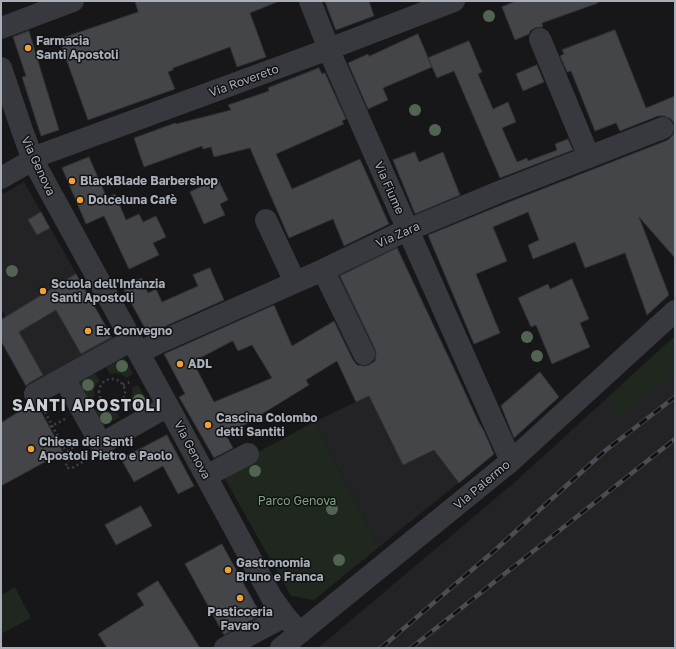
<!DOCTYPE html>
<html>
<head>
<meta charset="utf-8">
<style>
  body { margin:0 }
  #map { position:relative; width:676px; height:649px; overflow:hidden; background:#171719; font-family:"Golos Text",sans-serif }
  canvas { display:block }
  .frame { position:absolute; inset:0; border:2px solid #a9afb9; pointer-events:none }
</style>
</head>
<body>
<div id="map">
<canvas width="676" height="649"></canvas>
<div class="frame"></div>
</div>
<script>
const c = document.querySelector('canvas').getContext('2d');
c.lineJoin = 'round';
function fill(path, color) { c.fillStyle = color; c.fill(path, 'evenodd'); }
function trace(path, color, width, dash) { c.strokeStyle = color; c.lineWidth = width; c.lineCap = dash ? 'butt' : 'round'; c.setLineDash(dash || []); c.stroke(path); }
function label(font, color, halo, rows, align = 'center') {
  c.font = font + ' "Golos Text",sans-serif'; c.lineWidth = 3; c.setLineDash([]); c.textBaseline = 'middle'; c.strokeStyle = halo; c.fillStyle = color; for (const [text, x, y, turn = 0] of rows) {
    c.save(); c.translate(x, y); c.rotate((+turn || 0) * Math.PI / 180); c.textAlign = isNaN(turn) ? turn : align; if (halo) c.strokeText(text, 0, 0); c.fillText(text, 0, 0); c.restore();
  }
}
fill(new Path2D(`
  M24,182L113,338L28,388L1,341V320L6,317L1,307V195Z
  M397,246L457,375L493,455L379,547L314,422L387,387L334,276Z
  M675,336V648H318L516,481Z`), '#232326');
fill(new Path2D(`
  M675,336V372L620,418L606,399Z
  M124,358L133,374L126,378C121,373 117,372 110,374L106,367Z
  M95,373L100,381C94,385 93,390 95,396L88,400L79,382Z
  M138,385L148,402L131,411L127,404C132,399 133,395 132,388Z
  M101,406C105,411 109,412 116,411L120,417L103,426L94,410Z
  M314,422L379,547L314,600L291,596L221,472Z
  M15,587L31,618L1,634V595Z`), '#1f271f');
const building = new Path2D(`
  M135,1H277V2L250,13L266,57L237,67L230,47L173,68V70L168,72L175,89L88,120L59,39L138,12Z
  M325,1H369L374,16L336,30Z
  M516,1H598V3L542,23L543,27H541L535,28L530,31L529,34L515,40L502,7Z
  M615,30L646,108L675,96V126L674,123L671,119L664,116H658L620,131L616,123L595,131L571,71L567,72L560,56L564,54L562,50Z
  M29,31L59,130L41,136L22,77L26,76L13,37Z
  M418,34L432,67L383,88L388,100L368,109L348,63L368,54L369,56Z
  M469,41L482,72L478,74L493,109L508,102L516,122L502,128L517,162L527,158L528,161L557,150L555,144L568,139L573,150L500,178L454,71L437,78L428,58Z
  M537,65L544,82L523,91L516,74Z
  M319,68L322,74L325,73L346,119L342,121L344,124L276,154L292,189L360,159L389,224L344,246L333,219L289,238L250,148L214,157L211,147L203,149L202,146L144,167L134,138L175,123L176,124L231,110L228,105L269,91L268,88Z
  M675,131V258L639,217L669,295L647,315L625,253L585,268L575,242L533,259L528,245L539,240L528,212L493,227L507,261L476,274L500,333L474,344L428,235L504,204L668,140L672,136Z
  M415,152L419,162L443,152L460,195L415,214L393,160Z
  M89,157L107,198L115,194L126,220L139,214L143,222L156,216L166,237L153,243L159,255L129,269L104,216L86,224L62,168Z
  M218,179L228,200L220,204L225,215L204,224L190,192Z
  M41,212L50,228L37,235L28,220Z
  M397,248L457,375L480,425V424L484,431L494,454L459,483L434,450L403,465L369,396L356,402L337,361L306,380L309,385L262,414L263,417L225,433L233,448L214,458L179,397L185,394L164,354L274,305L292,346L334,321L353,360L357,365L364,366L369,365L375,361L376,354L375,349L340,276ZM233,341L238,351L252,345L272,378L214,402L193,362Z
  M210,268L224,300L148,334L122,286L142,278L148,293L156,289L162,302L198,286L193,275Z
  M76,274L112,337L81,354L56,310L19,332L43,375L29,383L26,386L1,341V320Z
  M572,279L589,319L580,323L590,347L552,364L536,325L531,327L518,298L548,284L550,289Z
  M540,372L559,397L514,438L501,406Z
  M30,405L34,406H38L63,452L1,486V423Z
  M167,435L194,486L178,494L163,466L134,482L121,459Z
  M141,506L152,526L116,545L105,525Z
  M222,544L261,615L224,635L185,564Z
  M158,581L200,648H107L98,634L144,605L137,594Z`);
fill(building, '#434549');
trace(building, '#313135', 1);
trace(new Path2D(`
  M99 392a13 13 0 1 1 26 0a13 13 0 1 1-26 0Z
  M123,385L132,381
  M45,412L65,450L67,451L78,445
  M50,427L65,419
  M82,452L67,461L66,466L67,468H72L88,459`), '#3e4045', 2.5, [2, 3]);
trace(new Path2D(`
  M310,1L334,62L408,230L511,461
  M1,28L73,1
  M540,39L589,157
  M1,68L22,130L33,160L48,188L168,406L272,598L285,616L300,633
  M1,178L43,154L329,49L454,1
  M266,220L295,282
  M323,270L364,354
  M139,353L158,343L323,270L396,235L499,192L663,128
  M64,378L101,444L168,406
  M35,394L132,340
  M206,476L248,454
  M225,648L285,616
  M281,648L511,461L675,311`), '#38393e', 22);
const rail = new Path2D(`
  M381,648L494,551L606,450L675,397
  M411,648L675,439`);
trace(rail, '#4b4d53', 4.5);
trace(rail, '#121214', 3, [9]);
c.fillStyle = '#516452';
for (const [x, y] of [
  [489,16],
  [415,110],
  [435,130],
  [12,271],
  [527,337],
  [537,356],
  [122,366],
  [88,385],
  [139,400],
  [106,418],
  [255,471],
  [332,509],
  [339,560]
]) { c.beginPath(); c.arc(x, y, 6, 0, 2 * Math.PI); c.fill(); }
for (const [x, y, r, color] of [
  [28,48,4,"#f1a036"],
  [72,181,4,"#f1a036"],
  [80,200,4,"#f1a036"],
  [43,291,4,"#f1a036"],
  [88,331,4,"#f1a036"],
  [180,364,4,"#f1a036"],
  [208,425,4,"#f1a036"],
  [31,449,4,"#f1a036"],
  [228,570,4,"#f1a036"],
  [240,598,4,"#f1a036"]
]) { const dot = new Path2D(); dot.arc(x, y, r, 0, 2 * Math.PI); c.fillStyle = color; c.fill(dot); trace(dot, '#121214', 1.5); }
label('bold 12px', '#a9afb9', '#121214', [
  ["Farmacia",36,41],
  ["Santi Apostoli",36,55],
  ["BlackBlade Barbershop",80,181],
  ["Dolceluna Cafè",88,200],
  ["Scuola dell'Infanzia",51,284],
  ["Santi Apostoli",51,298],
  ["Ex Convegno",96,331],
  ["ADL",188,364],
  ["Cascina Colombo",216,418],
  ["detti Santiti",216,432],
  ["Chiesa dei Santi",39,442],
  ["Apostoli Pietro e Paolo",39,456],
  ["Gastronomia",236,563],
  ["Bruno e Franca",236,577],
  ["Pasticceria",240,612,"center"],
  ["Favaro",240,626,"center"]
], 'left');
label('12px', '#a9afb9', '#121214', [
  ["Via Rovereto",244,81,-20],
  ["Via Genova",38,166,65],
  ["Via Fiume",389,188,66],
  ["Via Zara",398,235,-24],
  ["Via Genova",192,450,62],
  ["Via Palermo",482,485,-40]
]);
label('12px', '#81a380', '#121214', [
  ["Parco Genova",297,501]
]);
c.letterSpacing = '1px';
label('bold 16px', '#caced5', '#121214', [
  ["SANTI APOSTOLI",87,406]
]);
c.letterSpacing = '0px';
</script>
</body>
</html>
